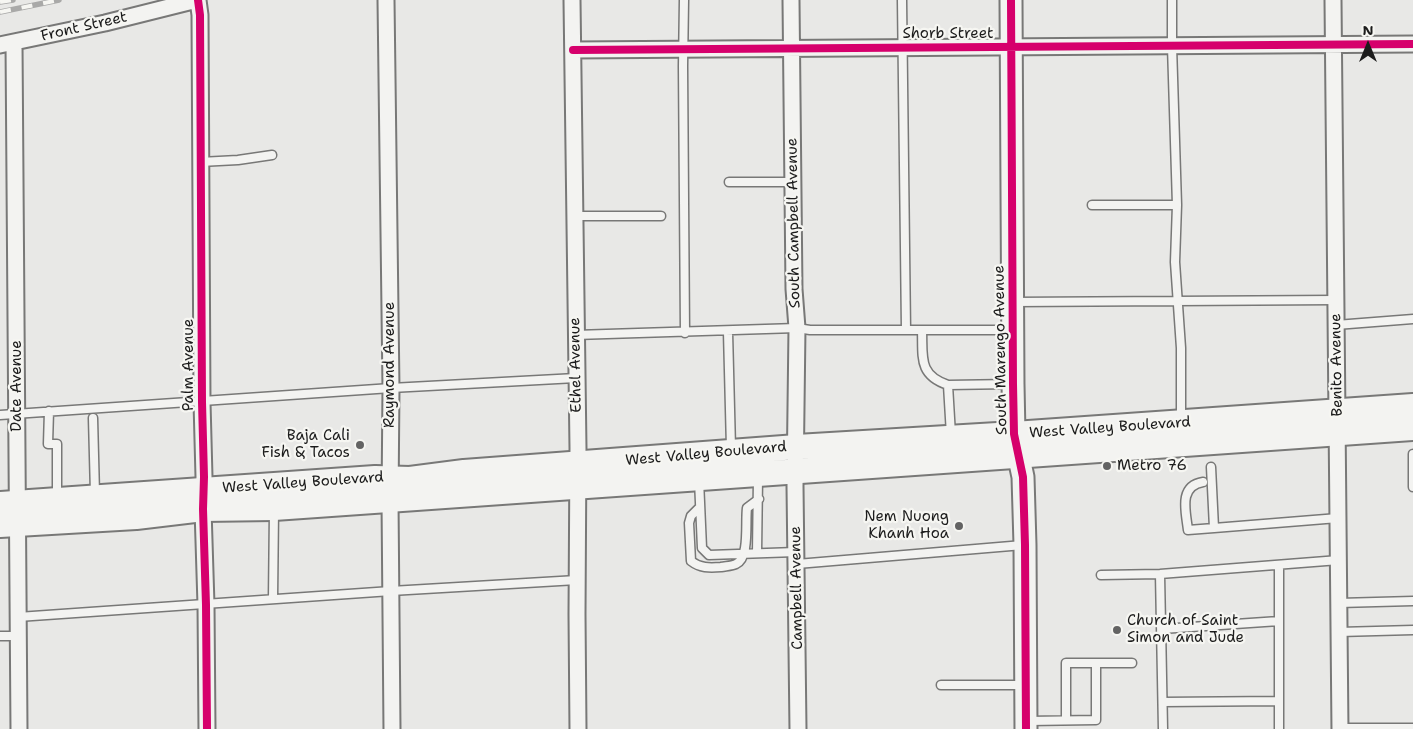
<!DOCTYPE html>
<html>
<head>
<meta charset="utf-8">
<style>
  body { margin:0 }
  #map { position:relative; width:1413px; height:729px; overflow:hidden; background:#e8e8e6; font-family:"Shantell Sans",sans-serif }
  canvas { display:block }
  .north { position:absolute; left:1343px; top:20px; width:50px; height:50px; -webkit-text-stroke:4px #f6f6f2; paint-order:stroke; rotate:0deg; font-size:14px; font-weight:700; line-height:20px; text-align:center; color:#1c1c1c }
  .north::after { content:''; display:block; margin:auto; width:18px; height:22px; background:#1c1c1c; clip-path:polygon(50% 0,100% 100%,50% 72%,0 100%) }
</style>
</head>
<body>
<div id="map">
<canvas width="1413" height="729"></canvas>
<div class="north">N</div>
</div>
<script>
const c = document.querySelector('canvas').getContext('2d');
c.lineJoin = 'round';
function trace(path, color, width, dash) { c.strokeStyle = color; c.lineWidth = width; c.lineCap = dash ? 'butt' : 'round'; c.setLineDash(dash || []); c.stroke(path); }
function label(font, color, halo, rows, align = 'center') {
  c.font = font + ' "Shantell Sans",sans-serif'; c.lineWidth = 4.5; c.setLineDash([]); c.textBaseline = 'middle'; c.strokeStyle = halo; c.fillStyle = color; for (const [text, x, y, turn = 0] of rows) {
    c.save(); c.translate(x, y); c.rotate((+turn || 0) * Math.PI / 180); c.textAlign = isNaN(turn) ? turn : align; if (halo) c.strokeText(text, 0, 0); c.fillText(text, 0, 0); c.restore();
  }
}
const lane = new Path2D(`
  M684,0L683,66L685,333
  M902,0L906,330
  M1172,0V46L1177,205L1175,262L1181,348V420
  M200,162L238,160L272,155
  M729,182H794
  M1092,205H1177
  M575,216H661
  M1013,302L1336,300
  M1336,325L1413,319
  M922,330C923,357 918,375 948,385L1011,384
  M728,332L731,448
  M575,335L797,328L810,330H1010
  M948,385L951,435
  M49,411L48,444H57V499
  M0,415L391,388L576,378
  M93,418L95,494
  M1413,454V487
  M1211,467L1214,528L1338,518
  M699,480L702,548L709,555L796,552
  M1203,482C1178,486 1186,512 1188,530L1214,528
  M700,507L691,516L689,523L691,561C700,568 709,568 721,567C726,566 732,566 736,564C750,558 745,522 747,508L759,499
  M757,553L758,478
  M797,564L1023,545
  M1160,574L1163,729
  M1101,575L1160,574L1339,560
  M273,599L274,510
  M1339,603L1413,601
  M18,617L391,591L577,580
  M1162,629L1279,621
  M1339,632L1413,630
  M0,636H18
  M941,685H1024
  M1163,702L1279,701
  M1066,720V663H1132
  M1028,721L1096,720V663
  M1340,728H1413
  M1279,729V565`);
const street = new Path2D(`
  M198,0L200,15L202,402L204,477L203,509L206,605L207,729
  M386,0L391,388L390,500L392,729
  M572,0L578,448L577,614L578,729
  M791,0L794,289L797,328L795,486L798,729
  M1333,0L1340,729
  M14,43L19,729
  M0,45L105,23L197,0
  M573,50L1413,44`);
const secondary = new Path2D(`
  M1011,0L1013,384L1014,434L1023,477L1025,545L1026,729`);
const primary = new Path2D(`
  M0,504L375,478L410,479L464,472L797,447L1014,434L1413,406
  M0,525L136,517L203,509L274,508L1413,428`);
trace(lane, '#787877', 11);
trace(street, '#787877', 19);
trace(secondary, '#787877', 25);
trace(primary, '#787877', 28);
trace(lane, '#f3f3f1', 8);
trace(street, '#f3f3f1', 15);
trace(secondary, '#f3f3f1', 21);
trace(primary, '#f3f3f1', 24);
const rail = new Path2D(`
  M0,2L13,0
  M0,12L59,0`);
trace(rail, '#a9a9a8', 5.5);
trace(rail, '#f6f6f2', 4, [11]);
trace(new Path2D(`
  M198,0L200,15L202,402L204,477L203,509L206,605L207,729
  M1011,0L1013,384L1014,434L1023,477L1025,545L1026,729
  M573,50L1413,44`), '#d6006c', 8);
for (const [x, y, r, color] of [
  [360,445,5,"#636363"],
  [1107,466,5,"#636363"],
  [959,526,5,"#636363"],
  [1117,630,5,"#636363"]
]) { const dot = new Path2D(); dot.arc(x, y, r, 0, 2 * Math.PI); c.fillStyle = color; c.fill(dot); trace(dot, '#f6f6f2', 2); }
label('15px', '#1c1c1c', '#f6f6f2', [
  ["Front Street",84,27,-13],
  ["Shorb Street",948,34],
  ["South Campbell Avenue",794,223,-91],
  ["South Marengo Avenue",1001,350,-91],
  ["Palm Avenue",189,365,-90],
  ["Raymond Avenue",390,365,-90],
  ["Ethel Avenue",576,365,-91],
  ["Benito Avenue",1337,365,-91],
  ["Date Avenue",17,386,-90],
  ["West Valley Boulevard",1110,428,-4],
  ["West Valley Boulevard",706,454,-5],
  ["West Valley Boulevard",303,483,-4],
  ["Campbell Avenue",797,588,-91]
]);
label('15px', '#1c1c1c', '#f6f6f2', [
  ["Baja Cali",350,436],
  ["Fish & Tacos",350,453],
  ["Metro 76",1117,466,"left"],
  ["Nem Nuong",949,517],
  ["Khanh Hoa",949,534],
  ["Church of Saint",1127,621,"left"],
  ["Simon and Jude",1127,638,"left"]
], 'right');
</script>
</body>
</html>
